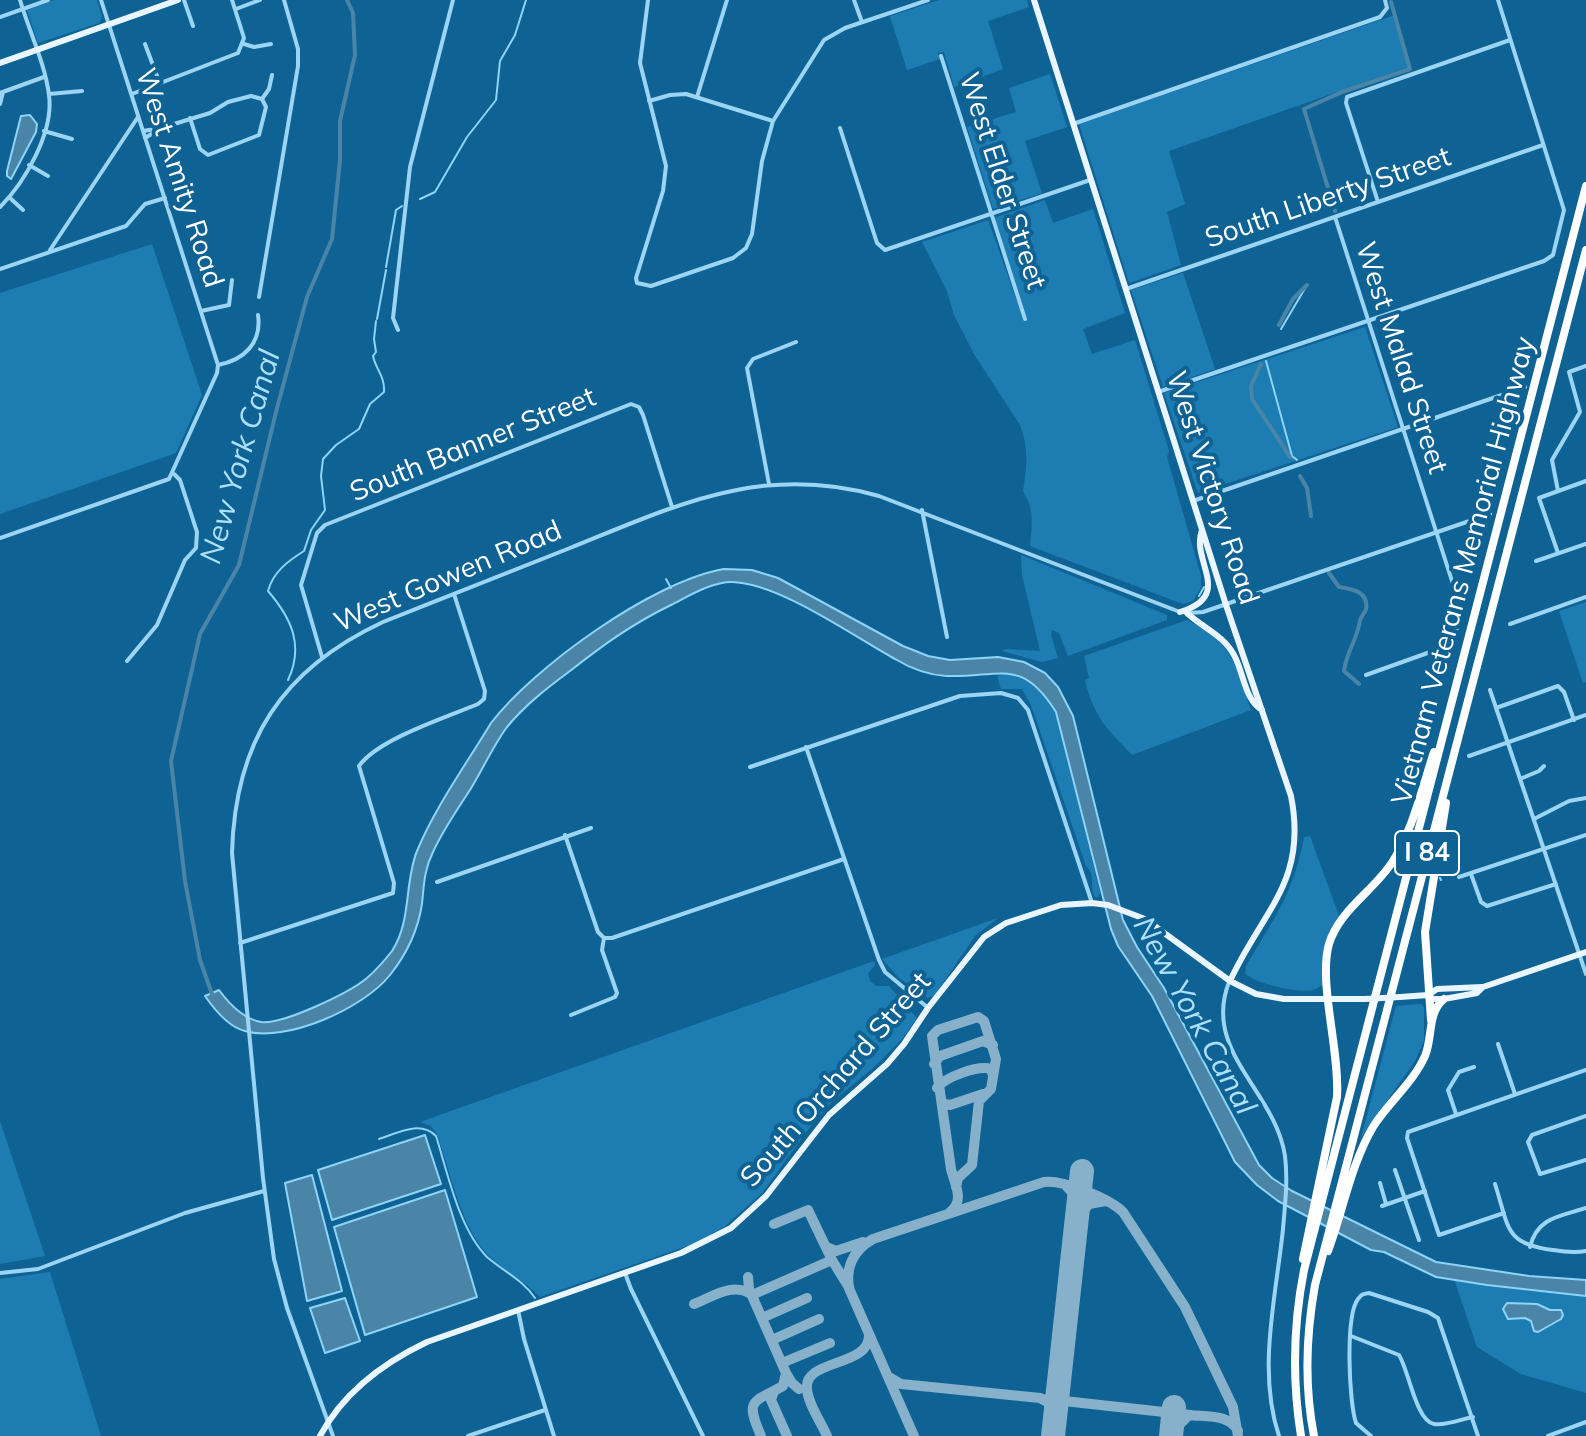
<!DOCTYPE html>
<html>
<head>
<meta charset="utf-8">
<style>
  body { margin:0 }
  canvas { display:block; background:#0f6394 }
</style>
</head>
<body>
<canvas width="1586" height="1436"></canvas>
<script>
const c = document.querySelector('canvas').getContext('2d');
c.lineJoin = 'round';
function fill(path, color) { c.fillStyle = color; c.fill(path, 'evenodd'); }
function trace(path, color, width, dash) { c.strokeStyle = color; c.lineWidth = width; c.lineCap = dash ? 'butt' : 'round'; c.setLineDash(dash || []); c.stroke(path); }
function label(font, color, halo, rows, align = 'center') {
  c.font = font + ' Mulish,sans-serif'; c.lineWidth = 8; c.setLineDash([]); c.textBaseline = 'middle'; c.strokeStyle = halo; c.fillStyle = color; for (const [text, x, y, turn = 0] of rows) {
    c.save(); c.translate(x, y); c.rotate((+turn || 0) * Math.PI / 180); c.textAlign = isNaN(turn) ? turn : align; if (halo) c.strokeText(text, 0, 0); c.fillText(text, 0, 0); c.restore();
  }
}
fill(new Path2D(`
  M54,0H97L102,17L99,23L38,43L27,10Z
  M939,0H1027L1029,7L988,21L1003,69L954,87L944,52L938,53L940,59L907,70L890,16Z
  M1395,15L1411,66L1169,151L1185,204L1167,212L1181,265L1129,283L1079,124Z
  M1050,74L1067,127L1025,141L1042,193L993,209L967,127L1016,112L1009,88Z
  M1045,200L1053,223L1093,209L1125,313L1083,329L1092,354L1135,340L1169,451L1167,457L1201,576V587L1193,601L1183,604L1030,546C1032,525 1035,510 1023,491C1027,468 1029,447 1020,425L974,354L954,315L947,291L922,242L988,220L1024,321L1027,319L994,218Z
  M152,244L202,395L176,453L0,514V293Z
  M1183,273L1215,369L1163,387L1131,290Z
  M1365,327L1398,427L1198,493L1164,393Z
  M1021,555L1167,615V620L1068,656L1059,633L1052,630L1051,634L1058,658L1042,662L1002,651L1006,649L1040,651L1022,575Z
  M1586,602V682L1583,683L1559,611Z
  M1187,620C1233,643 1235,663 1251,710L1132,755C1107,729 1094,717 1085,680L1089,678L1084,656Z
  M1010,672C1032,681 1043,692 1056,712L1100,893L1098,897H1095C1089,885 1096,875 1086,866L1031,705L1022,689H1001L997,676Z
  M1310,836L1339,916C1323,937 1322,959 1323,984C1320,986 1317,989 1313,990C1298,993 1254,984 1245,973L1246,966C1274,919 1294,892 1304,837Z
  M998,918L975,936L934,996L928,998L899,978L882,959Z
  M874,961L875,965L868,973L870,981L876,986H889L917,1018L902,1039L874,1067L832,1102L807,1131L763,1192L724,1227L693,1244L540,1297C524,1280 503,1270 487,1254C461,1226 450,1171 437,1134L431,1126L420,1122Z
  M1421,1004L1424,1007V1041L1415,1061L1361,1138L1396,1006Z
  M0,1121L45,1256L0,1264Z
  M50,1272L101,1436H0V1279Z
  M1454,1279L1586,1296V1393L1521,1374L1477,1347Z`), '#1d7db2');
const water = new Path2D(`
  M30,115L37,124L36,132L11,179L7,176V171L21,116Z
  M724,569L752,570L778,578L903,646L928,656L950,660L998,657L1024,662L1045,673L1058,687L1073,716L1123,920L1137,947L1164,988L1259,1165L1272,1178L1292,1191L1436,1262L1529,1276L1586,1280V1296L1487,1285L1436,1277L1384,1252L1371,1250L1278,1201L1257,1185L1235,1162L1152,996L1118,946L1111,929L1056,712C1021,656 1000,678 946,676C928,675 910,668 895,659C853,636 779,583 732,582C711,582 689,596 671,605C632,624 603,645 570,671C547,688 525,705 507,727C493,746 483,769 470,790C457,810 443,830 433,852C424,870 424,885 422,904C418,930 406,955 390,975C363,1009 285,1043 245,1031C228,1027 214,1009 205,996L219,990C230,1005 244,1019 261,1022C282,1025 349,993 367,978C375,971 385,960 392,951C412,920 404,883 417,851C434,809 467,763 491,723C534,667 653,581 724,569Z
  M425,1135L441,1184L332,1220L318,1170Z
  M312,1175L342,1291L307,1301L285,1183Z
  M445,1190L477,1297L365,1335L334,1227Z
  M345,1298L360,1341L325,1353L310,1308Z
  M1507,1303L1537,1304L1550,1310H1561L1563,1315L1561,1319L1538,1332L1534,1331L1531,1321L1525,1318L1508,1319L1503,1309Z`);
fill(water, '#4a85a8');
trace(water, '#8ed3f8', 2);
trace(new Path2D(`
  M420,199L435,192L467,137L496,100L500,61L515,35L526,0
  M386,267L396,210L402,206
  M377,319L386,270
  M1281,329L1307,285
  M1266,361L1292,456L1297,460
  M666,579L671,588
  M1199,596L1204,587
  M288,680C304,646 292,619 268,591C273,572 288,561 304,551L311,530L325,510L321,476L323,459L336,445L359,429L370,404L384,392C385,376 376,370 373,356L376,352L374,339L376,321
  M1440,878L1441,880
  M379,1139C398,1133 420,1120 436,1136C448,1174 459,1229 487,1257C503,1271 523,1280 535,1298`), '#8ed3f8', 2);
trace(new Path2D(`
  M1335,211L1304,109L1342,92L1410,69L1391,2
  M1279,325L1293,299L1307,285
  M1261,364L1251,386L1252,399L1290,457
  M1300,476L1307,488L1311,516
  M1329,573L1339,587C1351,589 1369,591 1366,609C1365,613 1361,616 1360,621C1357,640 1346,653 1344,671L1359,684
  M213,997L200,960L185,881L171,761L200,634L239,565L277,408L307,297L332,239L340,160V121L355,55L353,13L347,0`), '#4a85a8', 4);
trace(new Path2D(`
  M934,1064L940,1056L983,1041L993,1045
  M937,1088C945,1077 978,1065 991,1069L993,1076
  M941,1100L944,1104L950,1105L983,1094
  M1067,1187L1075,1195L1078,1210
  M950,1212C965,1201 955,1185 951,1169L932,1036L938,1030L978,1017L984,1021L996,1059L991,1089L979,1101L972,1165L958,1178L956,1187
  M1076,1220L1089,1204L1106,1201
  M774,1224L808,1210L832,1260
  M826,1247L836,1251L863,1242
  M748,1277L749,1289L786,1373L792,1383L799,1389
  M850,1291C844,1269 853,1250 873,1239L1044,1182C1062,1179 1110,1199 1123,1212L1185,1307L1233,1407L1238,1436
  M694,1304C712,1297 734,1281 752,1295L832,1260L848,1286L914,1436
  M762,1318L807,1298
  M772,1340L819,1319
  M782,1363L830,1343
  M889,1377L901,1384L1040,1398L1051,1404L1056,1414
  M774,1391L771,1400L787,1436
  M1046,1399L1191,1415
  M1172,1432L1189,1415C1206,1417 1230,1414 1238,1431
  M761,1436C745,1399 752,1403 783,1386L786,1373
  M827,1436C821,1422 808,1404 807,1389C803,1359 870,1367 869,1335`), '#87b1ca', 10);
trace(new Path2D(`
  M1053,1436L1082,1171
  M1171,1436L1174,1407`), '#87b1ca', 24);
trace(new Path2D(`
  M184,0L193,26
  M648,0L640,63L666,166L663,191L636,278L637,283L651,286L733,258L746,248L752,234L762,161L773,121L824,40L845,28L928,0
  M854,0L862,22
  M236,9L260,0
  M0,17L48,0
  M145,44L160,84
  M244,44L254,47L271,44
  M941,56L1025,319
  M0,93L44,77
  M49,94L82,91
  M132,94L238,53L244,38L232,0
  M697,97L727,0
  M262,99L269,89L272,75
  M649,101L670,95L686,94L773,121
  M0,104L3,92
  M190,118L200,149L208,155L259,135L266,107L262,99
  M1073,124L1380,17L1387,8L1385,0
  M161,128L210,113L228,102L251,96L262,99
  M840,128L877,243L885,250L1090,180
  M44,131L72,139
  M143,131L161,128L145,138
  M29,165L48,176
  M10,198L23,210
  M1378,202L1346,103L1347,97L1510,40
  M0,207C25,182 54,132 49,95C45,63 29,31 20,0
  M1335,217L1461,609L1454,640L1447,646L1366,675
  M50,250L138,117
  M0,269L126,226L145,204L165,198
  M1126,289L1543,145
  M259,297L298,66V49L284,0
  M201,311L229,305L232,280
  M398,330L393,318L410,167L453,0
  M218,365C244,360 262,343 258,315
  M1158,392L1544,261L1553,255L1564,210L1498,0
  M769,484L747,368L753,359L796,342
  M1558,491L1552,460L1580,412L1569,372L1586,366
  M1193,501L1525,387
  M922,510L947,637
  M0,538L169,479L217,373L218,365L101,0
  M1558,553L1539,498L1586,481
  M1536,561L1586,544
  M1189,613L1203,612L1490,514
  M1510,624L1586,597
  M322,657L301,585L317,533L325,525L631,404L639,407L643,415L672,507
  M127,661L157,625L185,560L196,548L197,532L180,480L174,474
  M1490,690L1586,974
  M1496,708L1558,686L1564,692L1574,720
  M806,747L879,960L885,972L927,1007
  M1469,756L1586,715
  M750,767L960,696L1001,693L1018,698L1028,710L1092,903
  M1520,779L1539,771L1544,766
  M1534,819L1569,801L1586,798
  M565,835L598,932L604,938
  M1471,874L1481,902L1487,906L1556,884
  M1459,877L1586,835
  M437,882L591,828
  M604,938H612L844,859
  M240,943L393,893L394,883L359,766C378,739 447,717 478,704L484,699L485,691L454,594
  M1229,982C1202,1052 1275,1090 1285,1156C1288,1180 1285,1205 1283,1229C1276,1297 1257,1370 1279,1436
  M571,1015L615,997L617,993L602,950L604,938
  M1498,1044L1515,1094
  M1456,1114L1448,1090L1459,1072L1474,1067
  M1586,1116L1532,1135L1528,1142L1540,1174L1586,1160
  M1395,1170L1419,1240
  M1380,1183L1386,1204
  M1495,1184C1509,1227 1504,1244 1553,1250C1565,1252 1575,1253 1586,1251
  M1382,1206L1425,1191
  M1504,1213L1439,1235L1407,1138L1408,1132L1586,1070
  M1530,1247C1537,1217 1561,1216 1586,1208
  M0,1273L38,1269L185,1213L264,1191
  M625,1273L631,1289L703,1436
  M518,1310L524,1339L554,1436
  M1351,1336L1399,1355C1409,1371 1416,1421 1434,1424C1445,1426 1462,1419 1473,1417
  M333,1436L287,1308L274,1259L263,1178L232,853C235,741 282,669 383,622C445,597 507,573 570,548C677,505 761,463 879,496L1180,612
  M468,1436L545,1410
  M1371,1436L1356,1423C1349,1403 1345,1316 1358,1299C1362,1294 1363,1294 1369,1293L1428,1312L1438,1318L1478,1436
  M1548,1436L1586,1422`), '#9cd5f4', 4);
trace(new Path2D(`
  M1034,0L1226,605L1291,796C1308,882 1262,911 1230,981
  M0,63L178,0
  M1180,612C1235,595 1190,561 1202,530
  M1187,613C1203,628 1223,635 1234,655C1244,673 1244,699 1262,710
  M1428,995L1437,989L1482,987
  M1400,997L1428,995L1433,999H1444L1477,993L1483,987L1586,952
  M320,1436C343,1393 383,1363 427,1342L681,1253L731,1228L766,1196L829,1115L887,1064L904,1044L928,1008L984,937L1006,923L1061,905L1092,903L1108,905L1145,919L1230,981L1256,994L1284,999H1365`), '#eaf6ff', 6);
trace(new Path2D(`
  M1431,1020L1425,932L1446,803
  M1328,1251C1343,1211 1351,1164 1373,1127C1388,1103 1413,1083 1425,1056C1433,1037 1427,1013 1444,999
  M1303,1259L1337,1097C1340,1051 1318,982 1329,944C1339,910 1375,890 1393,861C1413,829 1422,788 1434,752
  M1301,1436C1292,1380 1293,1326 1304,1270L1586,186
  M1314,1436C1304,1385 1306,1335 1315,1285L1586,250`), '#fff', 8);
trace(new Path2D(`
  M1365,999L1400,997`), '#eaf6ff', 6);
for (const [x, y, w] of [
  [1427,853,64]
]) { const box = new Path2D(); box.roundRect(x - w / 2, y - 22, w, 44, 6); c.fillStyle = '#0f6394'; c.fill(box); trace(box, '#fff', 2); }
label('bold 26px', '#fff', null, [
  ["I 84",1427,853]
]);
label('28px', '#fff', '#0f6394', [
  ["West Amity Road",179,178,72],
  ["West Elder Street",1002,181,72],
  ["South Liberty Street",1328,198,-19],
  ["West Malad Street",1401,358,72],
  ["South Banner Street",473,445,-22],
  ["West Victory Road",1212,488,72],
  ["Vietnam Veterans Memorial Highway",1464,571,-75],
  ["West Gowen Road",448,577,-23],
  ["South Orchard Street",836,1080,-49]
]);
label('italic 30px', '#ade0fb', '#0f6394', [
  ["New York Canal",241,457,-74],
  ["New York Canal",1194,1016,61]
]);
</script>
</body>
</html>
